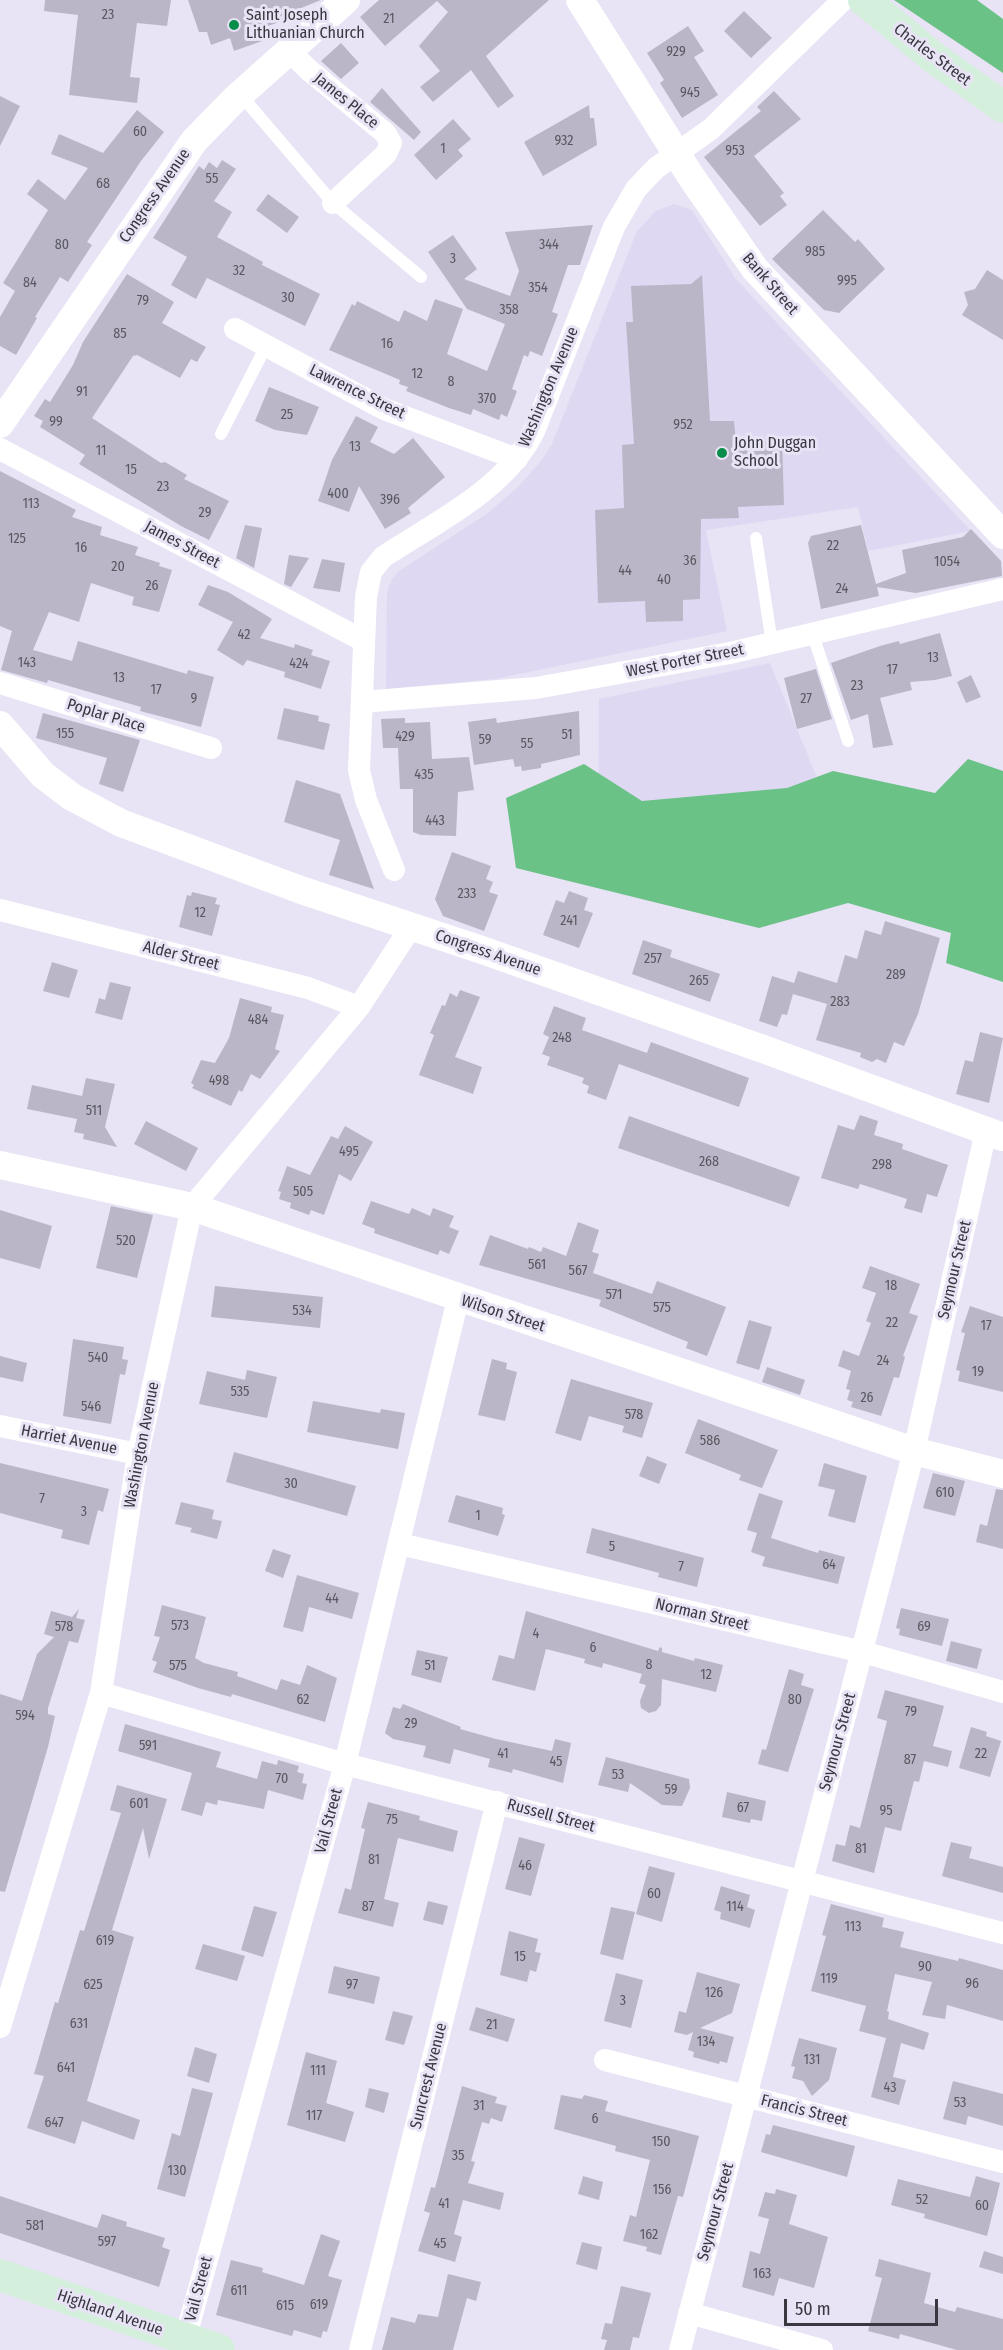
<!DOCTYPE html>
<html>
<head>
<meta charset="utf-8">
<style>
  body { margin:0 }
  #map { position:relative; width:1003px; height:2350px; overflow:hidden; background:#e8e3f5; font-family:"Fira Sans Condensed",sans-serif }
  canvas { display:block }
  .scale { position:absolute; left:784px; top:2299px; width:154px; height:27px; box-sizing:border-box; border:3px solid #39373f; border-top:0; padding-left:8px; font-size:18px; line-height:21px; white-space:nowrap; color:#39373f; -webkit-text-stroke:4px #e8e3f5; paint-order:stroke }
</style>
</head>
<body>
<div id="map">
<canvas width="1003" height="2350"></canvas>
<div class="scale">50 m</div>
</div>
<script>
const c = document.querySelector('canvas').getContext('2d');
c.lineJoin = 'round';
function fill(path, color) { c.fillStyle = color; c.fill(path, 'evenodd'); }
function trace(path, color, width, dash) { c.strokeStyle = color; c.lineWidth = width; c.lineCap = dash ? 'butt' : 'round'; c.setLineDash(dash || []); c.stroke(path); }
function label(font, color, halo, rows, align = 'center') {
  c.font = font + ' "Fira Sans Condensed",sans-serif'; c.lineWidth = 6; c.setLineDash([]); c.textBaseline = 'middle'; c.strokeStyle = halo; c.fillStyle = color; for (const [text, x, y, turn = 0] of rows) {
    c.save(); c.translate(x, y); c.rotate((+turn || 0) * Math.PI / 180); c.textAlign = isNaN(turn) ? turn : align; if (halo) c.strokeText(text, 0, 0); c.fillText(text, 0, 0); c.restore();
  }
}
fill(new Path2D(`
  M674,204L692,210L735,278L971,531L868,551L858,507L706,530L727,631L495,679L386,689L387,592L392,579L399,571L488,513L518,487L541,461L552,444L637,231L656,211Z
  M770,663L833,817L598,835L599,699Z`), '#dfd8f2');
fill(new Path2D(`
  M894,0H977L1003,19V73Z
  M968,759L1003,771V982L946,963L951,933L848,903L759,928L516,868L506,798L584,764L642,801L787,788L833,771L935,793Z`), '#6bc287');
fill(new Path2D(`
  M45,0H171L167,26L137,23L130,77L140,78L137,103L69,95L78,15L44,11Z
  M188,0H321L284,15L280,22L261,28L265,40L234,51L230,38L211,45L207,32H199Z
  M379,0H549L486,56L514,96L498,108L471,70L433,102L420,87L440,71L419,46L448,12L437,1L385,46L360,17Z
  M744,11L772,38L751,58L724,31Z
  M688,26L704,51L694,57L718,95L682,118L660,83L664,80L647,53Z
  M341,43L359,63L341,79L321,61Z
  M382,88L421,132L414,140L370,102Z
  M774,91L801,119L754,156L784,193L780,196L787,205L760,226L704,157L761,111L757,107Z
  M0,96L20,106L0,146Z
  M589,105L590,118H594L597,145L543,176L524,142Z
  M137,110L164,132L141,161L87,242L92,245L68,282L60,277L35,317L37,318L16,355L0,346V317L15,291L3,283L48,210L27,194L38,179L65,200L88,168L51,154L59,134L103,153Z
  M453,119L471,139L458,150L463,156L436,180L414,155Z
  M222,160L236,169L214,201L232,212L217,237L263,262L262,265L320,294L305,326L207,278L196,299L171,285L187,257L153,238L199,166L204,170L209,162L217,168Z
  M268,194L299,217L287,233L256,210Z
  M823,210L855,242L858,239L885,269L839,313L824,310L772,259Z
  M593,225L580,265H568L552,312L558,314L542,356L530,351L528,357L524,355L512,389L517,391L507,417L501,414L499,420L473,409L471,415L449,408L406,391L408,387L399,384L400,380L329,350L352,304L355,306L357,301L399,322L404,310L427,321L435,299L463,309L447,354L487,371L505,324L467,309L428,252L453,235L477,269L464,279L510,296L519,271L505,232Z
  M987,270L1003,280V340L962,315L968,305L964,292L975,289Z
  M127,274L174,302L162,323L206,347L197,362L191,359L180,378L137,355L133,356L92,418L161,463L165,462L187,475L184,479L229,501L209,540L181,526L79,464L85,455L40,427L43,421L34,416L45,399L50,402L73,365L83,342Z
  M702,275L710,421H734L736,442L782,440L784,505L738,507L739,518L701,519L700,599L683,600V621L646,622L645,601L598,603L595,510L624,508L622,445L634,444L626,322H633L631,286L691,284Z
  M269,387L319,407L307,435L275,430L255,421Z
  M356,416L378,427L370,442L394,454L413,438L445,477L408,508L411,513L385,529L359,486L349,512L318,501L332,460Z
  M0,471L76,510L72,517L102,527L100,535L138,547L135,555L160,563L159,566L172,570L159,612L132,605L134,597L91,583L79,622L49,612L33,650L72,661L78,641L187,674L188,670L214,677L201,727L140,711L141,707L48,680L47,683L1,670L12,631L0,626Z
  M245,525L262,528L254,568L236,558Z
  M861,525L876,584L906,573L902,550L963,537L971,529L1001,561L1002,576L916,593L877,587L879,596L821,609L808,543L811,536Z
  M289,555L309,558L291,587L284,584Z
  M322,559L345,563L340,592L313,588Z
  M208,585L228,592L272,619L260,638L294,648L295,644L313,650L311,655L330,661L321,689L284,677L285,672L247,660L243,666L217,650L233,622L198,605Z
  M940,633L952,676L935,680L910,682L912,690L880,698L893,745L873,748L868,714L851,720L831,663L880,646L899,641L900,644Z
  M816,669L832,719L797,729L784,678Z
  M971,675L981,697L966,703L957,682Z
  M284,708L319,716L318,721L330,724L324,750L277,739Z
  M579,711L580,755L541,764V768L522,771L521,766L515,767L513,759L474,765L468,722L496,718L497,723Z
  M43,713L140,740L123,792L99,784L107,758L36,738Z
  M405,718V723L430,722L432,759L469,757L474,790L458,792L456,836L421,835L413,832V789H400L398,748H383L381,719Z
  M296,780L340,794L374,889L329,875L340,840L284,822Z
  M452,852L491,866L486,879L493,882L489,892L498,895L484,931L443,916L435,899Z
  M569,891L588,898L584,910L593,913L579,948L543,935L556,900L564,903Z
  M192,892L217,898L215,904L220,905L212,936L179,927L187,895L191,896Z
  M885,921L940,938L918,1014L904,1046L894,1042L886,1063L877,1059L872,1062L860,1057L861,1053L816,1040L827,1004L793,994L787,1015L782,1014L777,1027L759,1021L772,976L794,983L798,971L837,983L845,955L857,959L865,930L881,935Z
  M643,940L672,950L670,957L720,974L710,1002L632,974Z
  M52,962L78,970L69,998L43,991Z
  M110,982L131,987L122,1020L95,1013L99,998L105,1000Z
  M460,990L480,997L455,1057L482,1067L473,1094L419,1075L434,1035L430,1033L442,1005L445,1006L450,993L457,997Z
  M240,998L272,1007L271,1012L284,1015L275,1049L280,1051L260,1079L251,1074L242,1092L239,1090L231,1106L192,1088L194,1085L191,1083L201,1060L215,1063L229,1038Z
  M554,1006L586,1018L582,1030L647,1053L651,1042L749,1078L739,1107L619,1064L606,1100L587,1093L589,1086L582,1083L584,1078L547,1065L550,1057L542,1054L549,1037L543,1034Z
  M980,1032L1003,1038L989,1103L956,1094L965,1060L973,1062Z
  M86,1078L115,1084L105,1127L117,1147L83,1139L84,1134L74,1132L77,1119L27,1109L32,1085L82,1096Z
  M860,1115L878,1121L874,1135L903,1144L902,1149L948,1165L937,1197L927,1194L922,1213L904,1208L907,1199L860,1184L858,1189L821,1178L838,1125L854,1130Z
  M629,1116L800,1177L789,1207L618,1148Z
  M146,1121L198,1148L186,1171L134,1144Z
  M345,1126L373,1142L351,1181L339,1174L324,1215L311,1210L309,1215L290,1208L291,1203L279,1199L281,1192L278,1191L287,1166L310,1175L331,1136L338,1139Z
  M371,1201L409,1214L412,1208L430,1216L433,1208L454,1216L449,1227L459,1231L449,1254L440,1250L438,1255L374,1233L375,1229L362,1224Z
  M111,1206L153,1215L137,1278L96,1268Z
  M0,1210L52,1226L40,1269L0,1258Z
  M578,1222L599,1230L592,1252L599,1254L593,1273L652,1294L657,1281L726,1307L707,1356L686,1348L688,1342L599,1306L601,1300L479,1265L490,1235L528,1249L529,1247L541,1252L543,1247L566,1256Z
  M870,1266L920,1284L909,1313L918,1316L903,1356L905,1357L899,1378L894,1377L881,1416L851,1407L853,1402L847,1400L850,1390L846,1389L851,1371L838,1366L843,1350L859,1356L871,1323L866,1321L876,1293L862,1288Z
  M215,1286L323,1297L320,1328L211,1317Z
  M970,1306L1003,1317V1392L958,1381L960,1371L956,1370L965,1333L961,1332Z
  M749,1320L772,1327L759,1370L736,1363Z
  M73,1339L124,1347L122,1359L128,1360L125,1375L120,1374L111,1424L63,1416Z
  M0,1356L27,1363L23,1382L0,1377Z
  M492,1359L507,1363L506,1369L517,1372L505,1421L478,1415Z
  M767,1367L805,1380L800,1395L762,1382Z
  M247,1370L277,1377L267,1418L199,1404L207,1371L245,1380Z
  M571,1379L653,1403L642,1438L622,1432L624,1426L589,1416L581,1441L555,1433Z
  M313,1401L380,1413L381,1409L405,1413L398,1449L307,1432Z
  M698,1419L778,1450L762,1488L739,1480L741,1475L685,1453Z
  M234,1452L356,1486L347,1516L226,1482Z
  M647,1456L667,1464L659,1484L639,1476Z
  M0,1463L109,1489L103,1512L98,1510L89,1545L61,1538L63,1530L0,1513Z
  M824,1463L867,1476L855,1523L828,1516L835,1490L818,1486Z
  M933,1473L965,1481L955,1516L923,1508Z
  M996,1489L1003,1490V1549L976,1542L980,1524L987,1526Z
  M759,1493L783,1501L771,1538L818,1553L819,1550L845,1557L838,1584L762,1566L765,1557L751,1552L757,1533L747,1530Z
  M456,1495L503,1508L502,1514L505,1515L498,1536L448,1522Z
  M181,1502L214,1510L212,1519L222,1521L217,1539L190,1532L192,1528L175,1524Z
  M592,1528L704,1558L697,1587L658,1577L659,1573L586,1553Z
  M273,1549L291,1555L283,1578L265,1571Z
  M297,1575L359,1593L352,1619L309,1607L303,1632L283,1627Z
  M162,1605L206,1617L195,1658L204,1663L238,1672L237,1676L277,1690L281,1679L300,1685L307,1665L337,1678L325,1722L232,1694L231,1697L198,1688L153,1672L157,1662L152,1660L160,1637L154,1636Z
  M901,1608L949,1619L942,1646L899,1635L900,1629L896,1628Z
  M79,1609L76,1618L85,1620L78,1643L69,1641L48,1708V1714L55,1716L48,1747L5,1892L0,1891V1694L22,1701L37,1654L54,1637L44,1634L51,1611L72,1617Z
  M526,1611L658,1651L660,1647L662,1648V1652L694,1661L695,1658L723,1665L716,1692L662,1679L661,1705L656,1711L649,1713L641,1708L640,1701L646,1685L639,1683L642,1674L603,1663L602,1668L584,1663L585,1659L546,1649L535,1691L492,1680L499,1655L514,1659Z
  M951,1641L982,1649L977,1669L946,1661Z
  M417,1650L448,1657L441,1683L411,1675Z
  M789,1669L804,1674L801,1685L814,1689L788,1772L758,1764L762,1749L766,1750Z
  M885,1690L944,1706L933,1746L952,1751L948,1767L924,1761L919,1782L914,1781L901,1831L885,1827L874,1873L832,1861L836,1844L845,1846L850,1825L860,1828L887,1721L877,1718Z
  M403,1704L461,1727L460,1729L496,1739L552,1751L555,1739L571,1743L563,1783L513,1769L512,1773L488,1767L490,1759L454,1749L450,1764L423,1757L426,1746L393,1739L385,1733L393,1707L400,1709Z
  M125,1724L221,1752L216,1767L257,1779L262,1761L277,1765L278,1760L299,1766L297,1772L304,1774L302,1783L307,1784L303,1800L268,1790L264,1809L218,1800L217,1805L206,1802L202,1816L181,1810L192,1773L118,1751Z
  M971,1727L987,1732L986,1736L1001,1741L990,1777L959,1768Z
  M606,1757L689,1779L690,1788L682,1806L662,1805L630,1783L628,1792L598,1785Z
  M117,1785L167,1799L149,1859L143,1828L112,1930L134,1937L87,2101L140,2120L134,2140L82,2121L75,2144L27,2128L44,2076L34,2074L55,2002L58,2003L80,1930L84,1931L121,1813L110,1810Z
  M727,1792L766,1801L762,1821L751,1819L750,1823L722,1817Z
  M368,1802L420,1816L419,1820L458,1831L453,1852L398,1838L384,1899L399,1903L393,1927L338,1913L345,1888L351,1890L365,1829L361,1828Z
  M519,1837L545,1844L531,1896L505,1889Z
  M951,1842L972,1847L969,1858L1003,1867V1893L942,1876Z
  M649,1866L675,1873L662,1922L636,1914Z
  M721,1886L750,1895L747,1907L755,1910L750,1928L720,1919L721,1912L714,1910Z
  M428,1901L448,1906L443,1925L423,1920Z
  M831,1904L884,1918L882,1927L904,1932L900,1947L958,1961L959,1958L1003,1970V2021L947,2005L945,2019L922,2015L932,1982L895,1974L887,2011L889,2012L888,2019L929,2033L924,2050L901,2043L893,2077L906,2080L899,2105L871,2097L886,2038L859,2031L866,2006L811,1991L826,1936L822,1935Z
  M254,1906L277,1912L263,1957L241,1950Z
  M611,1907L635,1912L623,1960L600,1954Z
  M509,1931L538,1939L535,1952L541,1953L536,1972L530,1970L527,1982L500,1975Z
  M203,1944L245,1956L237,1981L195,1969Z
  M334,1966L380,1977L374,2004L328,1993Z
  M697,1972L740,1984L732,2013L700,2028L734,2037L727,2063L720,2061L719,2064L693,2057L694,2052L688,2050L693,2032L687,2035L674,2032L679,2011L686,2013Z
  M616,1973L643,1980L631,2028L604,2021Z
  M476,2007L515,2019L508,2042L469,2030Z
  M393,2011L413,2016L404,2045L385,2040Z
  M799,2038L837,2048L829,2080L812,2096L803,2081L792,2078L795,2067L791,2066Z
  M195,2047L217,2054L209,2083L187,2076Z
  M306,2052L337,2061L326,2103L354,2112L345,2142L287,2125Z
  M953,2081L1003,2094V2126L968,2116L966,2125L943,2119Z
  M462,2086L497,2097L495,2103L507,2106L502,2122L491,2118L489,2124L482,2122L471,2161L475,2162L468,2183L504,2193L500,2210L463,2200L454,2234L462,2237L455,2262L418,2251L430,2213L424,2211L431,2187L435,2188Z
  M192,2088L213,2093L185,2197L157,2189L172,2133L180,2136Z
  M369,2088L389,2093L384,2113L365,2107Z
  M561,2095L582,2099L584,2095L608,2101L605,2111L699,2136L683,2197L678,2196L661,2255L646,2251L647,2247L623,2241L630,2215L636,2217L650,2160L615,2151L616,2146L554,2129Z
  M773,2125L855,2146L847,2177L761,2152L766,2134L770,2135Z
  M583,2176L603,2182L599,2200L578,2194Z
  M976,2176L1000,2183L987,2236L924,2218L925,2214L891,2205L898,2179L970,2197Z
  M776,2189L797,2195L789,2224L828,2237L814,2288L779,2278L774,2296L742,2287L750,2251L760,2254L769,2219L758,2216L765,2192L775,2194Z
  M0,2196L97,2228L102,2214L127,2222L126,2226L165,2238L162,2247L170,2250L159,2287L0,2233Z
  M321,2234L340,2241L328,2276L342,2280L327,2332L323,2331L321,2338L294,2330L292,2336L216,2315L231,2260L263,2268L262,2272L304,2285Z
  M582,2242L602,2247L597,2270L576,2264Z
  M984,2251L1003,2257V2274L979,2267Z
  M879,2259L931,2273L924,2303L955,2312L957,2307L1003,2319V2350H957L900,2334L899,2339L868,2331L882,2278L875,2276Z
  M448,2274L481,2282L476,2301L467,2298L453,2350H382L391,2317L415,2323L418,2314L438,2317Z
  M621,2286L651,2293L639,2338L633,2337L630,2350H604L607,2340L601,2339L605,2323L612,2324Z`), '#bab6c7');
trace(new Path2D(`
  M240,94L333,203L421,277
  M221,434L266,346
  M756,538L772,644
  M813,635L848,741`), '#fff', 12);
trace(new Path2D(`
  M289,51L310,71L385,133L391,143L386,154L333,203
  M235,329L384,409L517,459
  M0,449L364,641
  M0,683L211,748
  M362,702L536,688L730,653L1003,589
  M394,870L366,800L359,770L366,597L371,572L383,557C436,522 507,489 535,429L614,227L636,189L656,168L711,129L843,0
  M0,910L308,988L359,1007
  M0,1426L138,1454
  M400,1544L863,1652L1003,1692
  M101,1693L345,1764L1003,1933
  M0,2027L101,1693L138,1454L192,1207L359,1007L411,927
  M605,2060L1003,2162
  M689,2313L822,2350
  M182,2350L345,1764L458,1299
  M360,2350L497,1802
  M680,2350L914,1451L986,1131`), '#fff', 22);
trace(new Path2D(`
  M580,0L690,175L755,269L1003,535
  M0,424L194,141L235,99L346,0
  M0,725L43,775L72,797L121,823L301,890L479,949L763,1049L1003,1137
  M0,1165L192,1207L914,1451L1003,1474`), '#fff', 28);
trace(new Path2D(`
  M864,0L933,57L1003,107
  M0,2275L219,2350`), '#d5efdd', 32);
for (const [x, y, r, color] of [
  [234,25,6,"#098d4a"],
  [722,453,6,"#098d4a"]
]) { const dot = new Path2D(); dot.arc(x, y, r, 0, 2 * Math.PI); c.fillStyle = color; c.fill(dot); trace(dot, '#e8e3f5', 2); }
label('14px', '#595761', null, [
  ["23",108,15],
  ["21",389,19],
  ["929",676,52],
  ["945",690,93],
  ["60",140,132],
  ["932",564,141],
  ["1",443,149],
  ["953",735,151],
  ["55",212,179],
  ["68",103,184],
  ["80",62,245],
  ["344",549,245],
  ["985",815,252],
  ["3",453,259],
  ["32",239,271],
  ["995",847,281],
  ["84",30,283],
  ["354",538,288],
  ["30",288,298],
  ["79",143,301],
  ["358",509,310],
  ["85",120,334],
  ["16",387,344],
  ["12",417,374],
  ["8",451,382],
  ["91",82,392],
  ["370",487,399],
  ["25",287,415],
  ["99",56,422],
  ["952",683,425],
  ["13",355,447],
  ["11",101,451],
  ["15",131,470],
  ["23",163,487],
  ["400",338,494],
  ["396",390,500],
  ["113",31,504],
  ["29",205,513],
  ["125",17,539],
  ["22",833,546],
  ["16",81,548],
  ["36",690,561],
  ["1054",947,562],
  ["20",118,567],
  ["44",625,571],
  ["40",664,580],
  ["26",152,586],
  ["24",842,589],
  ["42",244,635],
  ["13",933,658],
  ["143",27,663],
  ["424",299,664],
  ["17",892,670],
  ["13",119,678],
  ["23",857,686],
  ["17",156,690],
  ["9",194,699],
  ["27",806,699],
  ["155",65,734],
  ["51",567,735],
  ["429",405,737],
  ["59",485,740],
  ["55",527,744],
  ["435",424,775],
  ["443",435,821],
  ["233",467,894],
  ["12",200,913],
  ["241",569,921],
  ["257",653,959],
  ["289",896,975],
  ["265",699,981],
  ["283",840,1002],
  ["484",258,1020],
  ["248",562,1038],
  ["498",219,1081],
  ["511",94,1111],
  ["495",349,1152],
  ["268",709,1162],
  ["298",882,1165],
  ["505",303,1192],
  ["520",126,1241],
  ["561",537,1265],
  ["567",578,1271],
  ["18",891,1286],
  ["571",614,1295],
  ["575",662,1308],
  ["534",302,1311],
  ["22",892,1323],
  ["17",986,1326],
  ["540",98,1358],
  ["24",883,1361],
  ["19",978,1372],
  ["535",240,1392],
  ["26",867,1398],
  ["546",91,1407],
  ["578",634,1415],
  ["586",710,1441],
  ["30",291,1484],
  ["610",945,1493],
  ["7",42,1499],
  ["3",84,1512],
  ["1",478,1516],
  ["5",612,1547],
  ["64",829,1565],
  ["7",681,1567],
  ["44",332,1599],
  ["573",180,1626],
  ["578",64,1627],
  ["69",924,1627],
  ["4",536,1634],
  ["6",593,1648],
  ["8",649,1665],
  ["575",178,1666],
  ["51",430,1666],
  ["12",706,1675],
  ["62",303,1700],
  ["80",795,1700],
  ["79",911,1712],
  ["594",25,1716],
  ["29",411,1724],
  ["591",148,1746],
  ["41",503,1754],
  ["22",981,1754],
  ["87",910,1760],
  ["45",556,1762],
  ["53",618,1775],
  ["70",282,1779],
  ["59",671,1790],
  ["601",139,1804],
  ["67",743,1808],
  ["95",886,1811],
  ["75",392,1820],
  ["81",861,1849],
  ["81",374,1860],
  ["46",525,1866],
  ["60",654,1894],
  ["87",368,1907],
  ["114",735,1907],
  ["113",853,1927],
  ["619",105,1941],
  ["15",520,1957],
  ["90",925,1967],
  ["119",829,1979],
  ["96",972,1984],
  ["625",93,1985],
  ["97",352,1985],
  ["126",714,1993],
  ["3",623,2001],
  ["631",79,2024],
  ["21",492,2025],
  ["134",706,2042],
  ["131",812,2060],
  ["641",66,2068],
  ["111",318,2071],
  ["43",890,2088],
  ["53",960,2103],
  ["31",479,2106],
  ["117",314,2116],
  ["6",595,2119],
  ["647",54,2123],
  ["150",661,2142],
  ["35",458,2156],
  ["130",177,2171],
  ["156",662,2190],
  ["52",922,2200],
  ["41",444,2204],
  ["60",982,2206],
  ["581",35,2226],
  ["162",649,2235],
  ["597",107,2242],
  ["45",440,2244],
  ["163",762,2274],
  ["611",239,2291],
  ["619",319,2305],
  ["615",285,2306]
]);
label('16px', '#39373f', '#e8e3f5', [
  ["Saint Joseph",246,16],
  ["Lithuanian Church",246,34],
  ["John Duggan",734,444],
  ["School",734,462]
], 'left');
label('16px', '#39373f', '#e8e3f5', [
  ["Charles Street",932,55,37],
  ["James Place",346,101,39],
  ["Congress Avenue",155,196,-55],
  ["Bank Street",770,284,49],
  ["Washington Avenue",549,387,-67],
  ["Lawrence Street",357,392,26],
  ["James Street",182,545,28],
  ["West Porter Street",685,661,-11],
  ["Poplar Place",106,716,17],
  ["Congress Avenue",488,953,19],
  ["Alder Street",181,956,14],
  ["Seymour Street",955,1270,-77],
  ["Wilson Street",503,1314,18],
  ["Harriet Avenue",69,1440,11],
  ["Washington Avenue",142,1445,-79],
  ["Norman Street",702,1615,13],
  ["Seymour Street",838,1742,-75],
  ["Russell Street",551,1816,15],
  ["Vail Street",329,1821,-75],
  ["Suncrest Avenue",429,2076,-76],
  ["Francis Street",804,2111,14],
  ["Seymour Street",716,2212,-75],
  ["Vail Street",199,2289,-75],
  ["Highland Avenue",110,2313,19]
]);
</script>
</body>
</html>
